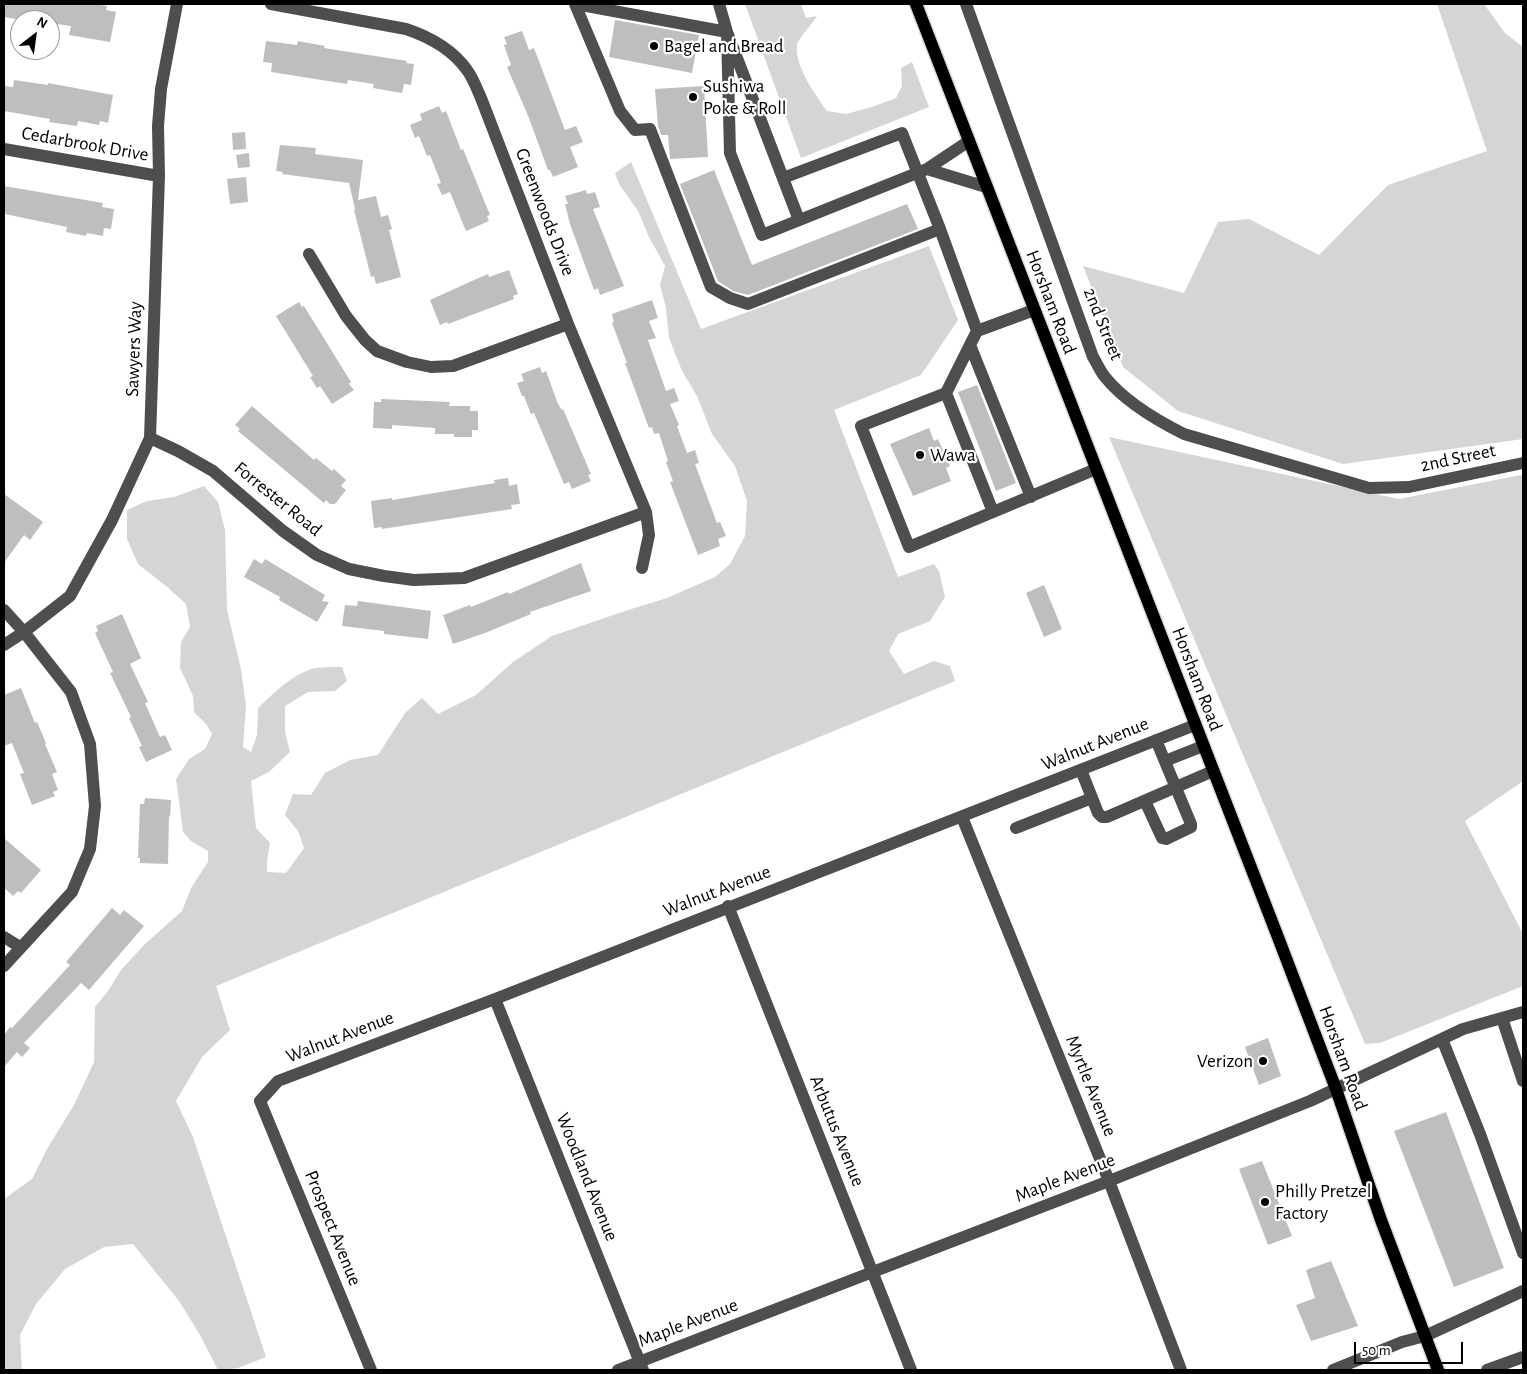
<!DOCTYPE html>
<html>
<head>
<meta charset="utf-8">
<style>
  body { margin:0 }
  #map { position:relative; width:1527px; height:1374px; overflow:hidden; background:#fff; font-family:"Alegreya Sans",sans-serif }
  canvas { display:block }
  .frame { position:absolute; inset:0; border:5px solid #000; pointer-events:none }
  .north { position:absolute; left:10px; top:10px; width:50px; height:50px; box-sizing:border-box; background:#fff; border:1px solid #999; border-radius:50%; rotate:30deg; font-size:14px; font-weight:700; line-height:20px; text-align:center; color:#000 }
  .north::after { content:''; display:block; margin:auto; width:18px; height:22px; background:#000; clip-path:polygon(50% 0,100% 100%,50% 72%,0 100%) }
  .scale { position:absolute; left:1354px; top:1342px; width:109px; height:22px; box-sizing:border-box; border:2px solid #000; border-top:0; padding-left:6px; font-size:15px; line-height:18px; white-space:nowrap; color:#000; -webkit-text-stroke:4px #fff; paint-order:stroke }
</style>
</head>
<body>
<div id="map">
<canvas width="1527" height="1374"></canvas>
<div class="frame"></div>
<div class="north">N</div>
<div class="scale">50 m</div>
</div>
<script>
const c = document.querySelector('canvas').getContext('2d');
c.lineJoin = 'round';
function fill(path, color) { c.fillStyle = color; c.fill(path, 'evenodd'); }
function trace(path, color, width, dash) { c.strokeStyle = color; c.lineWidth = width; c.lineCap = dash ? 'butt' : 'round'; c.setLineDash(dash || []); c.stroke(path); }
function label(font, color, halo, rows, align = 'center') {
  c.font = font + ' "Alegreya Sans",sans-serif'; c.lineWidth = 4.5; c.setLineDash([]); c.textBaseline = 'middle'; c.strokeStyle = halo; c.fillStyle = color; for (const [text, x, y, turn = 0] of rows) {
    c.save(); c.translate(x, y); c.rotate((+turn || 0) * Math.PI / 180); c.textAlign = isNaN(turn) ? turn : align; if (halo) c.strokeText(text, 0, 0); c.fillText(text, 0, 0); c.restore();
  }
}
fill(new Path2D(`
  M745,4H801L806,18L817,16C813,23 798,39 797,45C794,65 816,96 827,111L846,114L872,107L896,98L902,86L901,68L912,62L929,107L801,158Z
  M1437,4H1484L1505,33L1523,47V439L1343,464L1178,411L1123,367L1083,266L1184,293L1218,222L1249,219L1319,255L1388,185L1487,151Z
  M631,162L701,329L929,246L958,320L921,375L834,410L898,577L934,564L939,571L945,597L930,621L898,634L889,651L904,674L934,661L950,666L955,681L216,986L230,1030L202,1057L176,1101L193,1137L266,1357L238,1368L218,1370L200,1335L179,1301L133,1244L104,1247L65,1269L36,1304L20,1335L22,1370H4V1199L32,1179L47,1149L74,1105L94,1062L95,1007L108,991L121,970L145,944L182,911L191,888L208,862V851L191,841L183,832L176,779L189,759L205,749L212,734L206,724L194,712L193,696L180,668L181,642L190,627L186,604L166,586L138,564L127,539V510L147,501L174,497L204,486L218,502L225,530L227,610L241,669L246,706L243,747L251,752L257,735L258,708C272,695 286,680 304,672C315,666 330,667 342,667L347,681L335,691L308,692L285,706V732L290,752L269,772L251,781L256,828L270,843L267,861V872L286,873L304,848L298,831L285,815L293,794L311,795L325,773L350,760L378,755L405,713L422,698L438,714L476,695L513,662L552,636L625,611L667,598L715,577L730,564L745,536L747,501L735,466L712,434L697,396L682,371L669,338L666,308L660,285L665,266L649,237L638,211L619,184L615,173Z
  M1109,437L1399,499L1521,475L1523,477V781L1465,821L1523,934V986L1380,1043L1365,1044Z`), '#d5d5d5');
fill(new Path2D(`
  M4,4H95L107,6L106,10L116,12L110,42L69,35L71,26L50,23V20H22L4,17Z
  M615,20L699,35L692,73L609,57Z
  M522,31L529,50L534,48L565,130L576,126L583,142L570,147L578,167L553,177L550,170H548L529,118L507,67L511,65L504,45L507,44L504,37Z
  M266,41L297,45L298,41L325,46L324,48L407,61L406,63L414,64L411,85L404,84L402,93L373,88L374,84L348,80L347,84L271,72L272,63L263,62Z
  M14,80L48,85V83L113,95L108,123L100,121L99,125L78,121L77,126L49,122L50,119L4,111V86L13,87Z
  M704,86L708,157L670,159L668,135H661L658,126L655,89Z
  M439,106L442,113L446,111L461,150L463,149L490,215L487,216L489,221L466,231L450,192L442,195L437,184L441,183L430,155L427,156L419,136L415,138L410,125L422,120L420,114Z
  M245,132L246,149L233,150L232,133Z
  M280,145L316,148L315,154L363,160L358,200L376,196L381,217L388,215L392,229L389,230L401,277L376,284L374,276L371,277L354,210L355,209L349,183L282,174L283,172L276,171Z
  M249,153L250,167L238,168L236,155Z
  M714,170L752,265L907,204L918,229L748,295L733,291L718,281L680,184Z
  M246,177L248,202L230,204L227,179Z
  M4,186L103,203L102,207L114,209L111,229L104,228L103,236L87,233L86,236L66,232L67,227L5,214L6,212L4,211Z
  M586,190L587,194L595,192L600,207L593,209L624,286L600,295L598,288L594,290L570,224L565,204H568L565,196Z
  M509,270L518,294L513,296L514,299L448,324L447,322L440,325L430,300L474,280L488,274L489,277Z
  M652,300L658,318L649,321L656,338L648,340L666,391L674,388L679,401L670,404L679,425L677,426L687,453L695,450L699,463L695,464L717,523L720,522L726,536L718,539L720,546L698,555L670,482L673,481L666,462L668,461L659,433L654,434L652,427L649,428L625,363H627L612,323L614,322L612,314Z
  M299,302L302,307L304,306L351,382L349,384L354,390L332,404L320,386L317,388L310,377L313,376L276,316Z
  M540,367L542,373L546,371L558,404L562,410L563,409L591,474L588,475L591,481L572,489L569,482L564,484L534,413L531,414L524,396H522L517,383L524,381L521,374Z
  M977,385L1016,483L996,491L958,392Z
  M381,399L450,402L449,406H470V411H478V430H472V437H454V434H435V428L392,425V429L373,428L374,402H381Z
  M252,406L314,460L316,458L332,471L334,469L346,480L341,486L346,490L335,504H330L326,500L324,503L238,431L240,429L235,425Z
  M929,428L934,441L938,439L950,466L946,468L951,481L913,496L890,444Z
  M508,478L509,486L517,484L520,504L511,505L512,509L382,529V527L374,528L371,501L392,498V500L495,483L494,480Z
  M4,494L43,522L30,540L24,535L4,563Z
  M254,559L262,564L265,559L325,595L322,601L329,602L317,622L279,600L280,597L244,577Z
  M581,563L591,591L530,612L531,614L485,633L453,644L443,615L470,605L471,607L508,592L509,594Z
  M1044,585L1062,629L1044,637L1026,593Z
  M358,601L431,611L428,639L384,634V631L342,626L345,605L357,606Z
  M122,614L141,658L130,664L148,702L145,703L160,737L165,735L172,750L146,762L139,747L142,746L129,718L131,717L110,673L113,672L95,633L98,631L96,626Z
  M21,688L35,723L37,722L46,743L45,744L57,772L52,774L58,790L53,792L55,796L32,805L20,774L24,773L12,743L4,746V695Z
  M145,798L171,800L170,817L169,816L168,864L140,863V858H138L140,804H144Z
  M4,838L41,870L21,893L18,891L13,896L4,888Z
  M112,908L120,915L124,910L144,926L89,990L81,983L24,1043L30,1048L22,1057L17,1052L4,1067V1035L10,1027L12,1028L70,965L66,962Z
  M1268,1038L1281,1076L1259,1085L1245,1047Z
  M1446,1112L1504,1268L1454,1287L1394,1131Z
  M1262,1161L1292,1236L1268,1245L1239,1169Z
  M1331,1261L1358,1326L1311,1341L1296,1305L1315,1298L1306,1270Z`), '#bebebe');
const major = new Path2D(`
  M916,4L1276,932L1336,1089L1381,1220L1438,1370`);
trace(major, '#dbdbdb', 15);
trace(new Path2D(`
  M271,4L406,29C430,37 452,49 467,70C473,78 477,89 481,98L568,324L646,512L649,535L642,568
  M575,4L620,111L635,130L650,129L711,287L730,298L748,304L940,229
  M576,4L727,32L730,153L762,235L927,169L969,141
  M719,4L727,32L799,220
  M966,4L1093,357C1097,363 1100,371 1105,377C1125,402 1156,420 1184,434L1369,488L1409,487L1523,463
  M4,149L159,176
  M927,169L986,187
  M783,178L902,133L940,229L977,331L946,393L993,512L1096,469
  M309,254L346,316L365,340L377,351L407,362L431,367L453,366L568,324
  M977,331L1034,310
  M970,345L1031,497
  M946,393L861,426L909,547L993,512
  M150,438L178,451L213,471L283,531L317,555L349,569L384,576L414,580L464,578L646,512
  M4,610L24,632L71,692L90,744L95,806L90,849L72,892L4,966
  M4,645L24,632L70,596L112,520L150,438L159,176L158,126L161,89L177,4
  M1165,761L1203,746
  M1081,770L1098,813L1102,817H1107L1213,771
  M1145,801L1162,838L1166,839L1191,827V824L1156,740
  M962,817L1109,1181L1181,1370
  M1016,828L1092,798
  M728,906L911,1370
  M4,937L20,947
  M495,999L643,1370
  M1502,1018L1523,1081
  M1442,1039L1480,1134L1523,1253
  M371,1370L260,1101L278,1081L495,999L1195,725
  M618,1370L1109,1181L1310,1101L1463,1029L1523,1012
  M1333,1370L1402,1342L1425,1336L1523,1291
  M1487,1370L1523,1357`), '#4e4e4e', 12);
trace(major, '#000', 12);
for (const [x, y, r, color] of [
  [654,46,5,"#000"],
  [693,97,5,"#000"],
  [920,455,5,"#000"],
  [1263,1061,5,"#000"],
  [1265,1202,5,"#000"]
]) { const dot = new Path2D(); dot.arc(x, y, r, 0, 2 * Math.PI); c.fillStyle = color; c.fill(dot); trace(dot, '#fff', 2); }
label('19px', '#000', '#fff', [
  ["Bagel and Bread",664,46],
  ["Sushiwa",703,86],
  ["Poke & Roll",703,108],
  ["Wawa",930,455],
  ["Verizon",1253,1061,"right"],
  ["Philly Pretzel",1275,1191],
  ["Factory",1275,1213]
], 'left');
label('19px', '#000', '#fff', [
  ["Cedarbrook Drive",85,144,10],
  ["Greenwoods Drive",545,212,69],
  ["Horsham Road",1051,302,69],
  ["2nd Street",1103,324,68],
  ["Sawyers Way",134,349,-88],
  ["2nd Street",1458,458,-12],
  ["Forrester Road",278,499,39],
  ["Horsham Road",1197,679,69],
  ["Walnut Avenue",1095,744,-22],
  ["Walnut Avenue",717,891,-21],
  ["Walnut Avenue",340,1037,-21],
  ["Horsham Road",1343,1058,70],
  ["Myrtle Avenue",1091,1086,68],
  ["Arbutus Avenue",837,1131,68],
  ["Woodland Avenue",587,1177,68],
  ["Maple Avenue",1065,1178,-21],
  ["Prospect Avenue",333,1228,68],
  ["Maple Avenue",688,1323,-21]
]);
</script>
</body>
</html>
